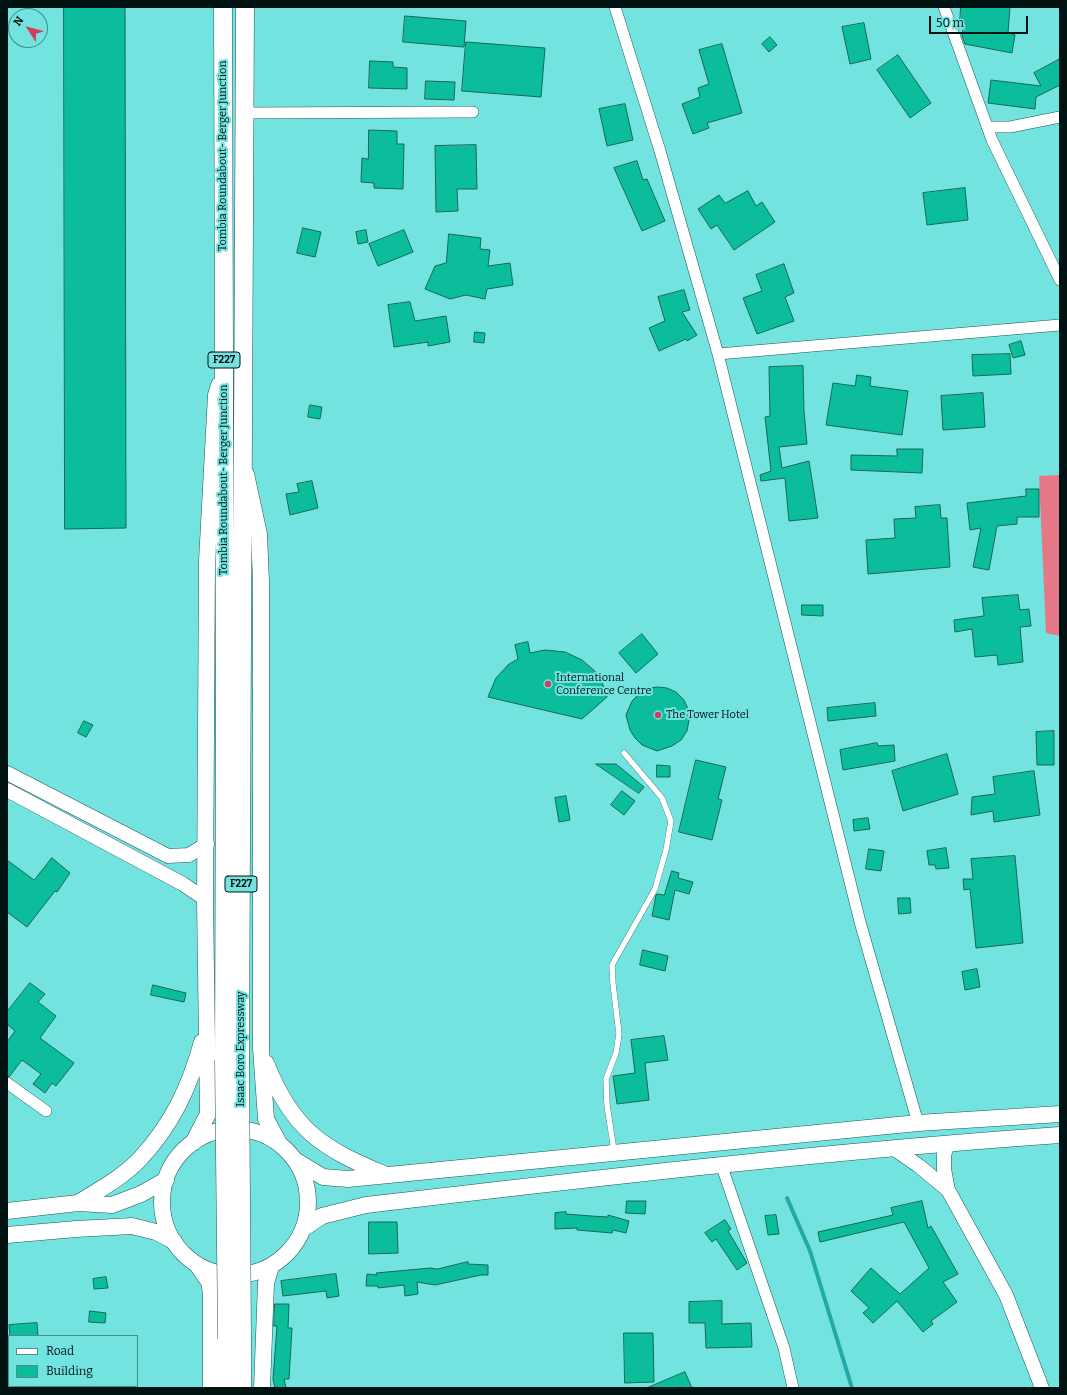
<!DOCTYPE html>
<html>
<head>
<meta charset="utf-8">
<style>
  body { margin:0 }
  #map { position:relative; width:1067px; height:1395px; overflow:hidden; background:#73e3e0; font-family:Bitter,serif }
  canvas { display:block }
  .frame { position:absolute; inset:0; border:8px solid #001211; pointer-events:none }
  .legend { position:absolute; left:8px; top:1335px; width:130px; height:52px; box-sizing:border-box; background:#73e3e0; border:1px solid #458f8d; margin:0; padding:5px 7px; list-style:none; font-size:12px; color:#001211 }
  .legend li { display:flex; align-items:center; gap:8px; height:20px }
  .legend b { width:20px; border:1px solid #458f8d }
  .north { position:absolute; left:8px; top:8px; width:40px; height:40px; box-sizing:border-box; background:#73e3e0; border:1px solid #458f8d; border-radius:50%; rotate:306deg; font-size:11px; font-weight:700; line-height:16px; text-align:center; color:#001211 }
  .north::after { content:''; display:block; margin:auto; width:14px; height:18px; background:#ce3f5c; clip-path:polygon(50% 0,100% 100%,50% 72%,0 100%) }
  .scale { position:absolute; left:929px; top:16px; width:99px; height:18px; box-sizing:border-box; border:2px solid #001211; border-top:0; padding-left:5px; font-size:12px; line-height:14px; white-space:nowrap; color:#001211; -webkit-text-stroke:3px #73e3e0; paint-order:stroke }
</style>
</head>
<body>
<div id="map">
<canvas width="1067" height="1395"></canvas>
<div class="frame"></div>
<ul class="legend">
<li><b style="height:5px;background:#fff"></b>Road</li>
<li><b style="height:11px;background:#0bbd9a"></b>Building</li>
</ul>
<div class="north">N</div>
<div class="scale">50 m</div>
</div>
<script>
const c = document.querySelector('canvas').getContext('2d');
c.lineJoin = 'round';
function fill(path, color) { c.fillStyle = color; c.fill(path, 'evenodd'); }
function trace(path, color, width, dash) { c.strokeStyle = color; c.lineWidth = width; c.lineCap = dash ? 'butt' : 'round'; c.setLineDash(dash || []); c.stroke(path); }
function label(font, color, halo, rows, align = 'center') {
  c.font = font + ' Bitter,serif'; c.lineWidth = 4; c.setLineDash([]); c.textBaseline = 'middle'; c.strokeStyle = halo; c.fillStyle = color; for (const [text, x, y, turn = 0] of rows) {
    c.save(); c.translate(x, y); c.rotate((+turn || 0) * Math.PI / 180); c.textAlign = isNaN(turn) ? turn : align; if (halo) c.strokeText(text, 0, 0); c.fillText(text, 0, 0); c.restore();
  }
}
fill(new Path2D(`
  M1060,475V636L1046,633L1039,476Z`), '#e57886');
trace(new Path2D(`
  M787,1198L810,1251L852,1388`), '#21aaa7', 4);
const building = new Path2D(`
  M64,7H125L126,528L65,529Z
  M961,7H1010L1008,33L1015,35L1012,53L965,44L962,36L964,24L960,23Z
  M405,16L466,21L464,47L403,42Z
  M864,23L871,59L850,64L842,27Z
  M770,37L777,45L769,52L762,44Z
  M466,42L545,48L541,97L462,91Z
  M722,44L742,113L707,123L709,128L693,134L682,104L700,97L698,88L709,84L699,50Z
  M898,55L931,103L910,118L877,70Z
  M1060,59V85L1036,97L1035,109L988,103L991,80L1041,86L1034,73Z
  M370,61L393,62V67L407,68V89L369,88Z
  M426,81L455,82L454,100L425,99Z
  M625,104L633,140L607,146L599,109Z
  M369,130L397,131V144H404L403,189L374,188V183L361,182L362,158L368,159Z
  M476,145L477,189H457L458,211L436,212L435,146Z
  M637,161L643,180L647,179L665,221L642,231L614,168Z
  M965,188L968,220L927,225L923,193Z
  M748,191L756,206L762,202L775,222L734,250L717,225L711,229L698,209L719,195L725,203Z
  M303,228L321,232L315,257L297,253Z
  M366,230L368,242L358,244L356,232Z
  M404,230L413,252L378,266L369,244Z
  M449,234L481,238L480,249L490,250L488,266L510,263L513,285L487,289L485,299L466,295L450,299L425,289L435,266L446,263Z
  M784,264L794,293L785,297L794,321L757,334L743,298L762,291L756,275Z
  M684,290L690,310L682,312L697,335L687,341L686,339L659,351L649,328L665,321L658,297Z
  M410,302L415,321L446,316L450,342L428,346V342L394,347L388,305Z
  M475,332L485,333L484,343L474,342Z
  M1021,341L1025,355L1013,358L1009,345Z
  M1010,354L1011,374L973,376L972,355Z
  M803,366L804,411L807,444L779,447L782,468L809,461L818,518L789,521L785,478L761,481L760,475L771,471L765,417L770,416L769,367Z
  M857,375L871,377L870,386L908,391L902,435L826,425L833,383L855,386Z
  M983,393L985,427L943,430L941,396Z
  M310,405L322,407L320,419L308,417Z
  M897,449H923L922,473L851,470V455L897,456Z
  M312,481L318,508L290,515L286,494L299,492L297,484Z
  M1026,489H1039V517H1017V524L997,526L989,570L973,567L981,528L970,530L967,503L1026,496Z
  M940,505L941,518H947L950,567L868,574L866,540L895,538L894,519L916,518L915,507Z
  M1018,595L1020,610L1029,609L1031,626L1020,627L1023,662L998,665L997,655L975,657L972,629L955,632L954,620L984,616L982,598Z
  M802,605H823V616L802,615Z
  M642,634L658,654L636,673L619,653Z
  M528,642L530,653L545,650L565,652L582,660L597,673L606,691L607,697L582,719L488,697L496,678L509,664L518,659L515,645Z
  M657,687L667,688L676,692L684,700L688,709L689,720L687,731L681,740L672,746L657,751L642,745L635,738L630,730L626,715L632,701L639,694L647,689Z
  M875,703L876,716L828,721L827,708Z
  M84,721L93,725L86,737L78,733Z
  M1054,731V765H1037L1036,732Z
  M877,743L878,746L894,745L895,761L843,770L840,750Z
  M947,754L958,794L903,811L892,771Z
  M696,760L726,767L718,799L722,800L712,840L679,832Z
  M596,764H616L644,787L639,793Z
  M657,765L670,766V777H657Z
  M1034,771L1040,815L994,822L993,811L971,815L972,797L995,794L993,777Z
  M622,791L635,801L624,815L611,805Z
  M566,796L570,820L559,822L555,798Z
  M868,818L870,829L854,831L853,820Z
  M946,848L949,868L936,869L935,865H929L927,851Z
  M869,849L884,851L881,871L866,869Z
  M1015,856L1023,943L976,948L970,889L964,890L963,879H973L971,859Z
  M52,858L70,873L57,892L55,891L27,927L7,912V860L34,880Z
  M672,871L679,873L678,878L693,882L689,894L675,890L669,920L652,916L656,895L657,894L664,895Z
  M898,898H910L911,913L899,914Z
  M643,950L668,956L665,971L640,965Z
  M977,969L980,987L965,990L962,972Z
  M30,983L45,994L38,1002L56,1016L40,1038L74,1063L56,1086L52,1083L45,1093L33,1084L41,1074L22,1060L9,1077L7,1076V1042L15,1031L7,1024V1012Z
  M153,985L186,993L184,1002L151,995Z
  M664,1036L668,1060L645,1063L649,1100L617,1104L613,1076L635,1073L631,1040Z
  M627,1201H646L645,1214L626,1213Z
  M922,1201L928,1228L931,1226L958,1274L943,1282L957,1302L931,1321L933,1324L923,1332L897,1301L873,1323L863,1313L869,1308L851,1291L871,1268L900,1294L929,1268L904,1222L820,1242L818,1232L893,1215L891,1208Z
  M566,1212V1214L591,1216L608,1217V1215L629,1221L626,1233L613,1230L612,1233L577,1230V1228L555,1229V1213Z
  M776,1215L779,1234L768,1235L765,1216Z
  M725,1220L731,1229L728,1231L747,1263L737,1270L716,1239L712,1242L705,1233Z
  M369,1222H397L398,1253L369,1254Z
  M468,1262V1264L488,1265V1275H481L435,1285L417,1282L418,1294L405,1296L404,1285L378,1288V1286H366L367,1274L377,1275L376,1273L430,1268L437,1269Z
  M336,1274L339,1296L327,1298L326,1291L283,1296L281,1281Z
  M106,1277L108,1288L94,1289L93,1279Z
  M722,1301V1324L751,1323L752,1347L706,1348L705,1323H689V1302Z
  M275,1304H289L288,1328H292L289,1379H284L286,1388H275L273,1379L277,1326H274Z
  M90,1311L106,1313L105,1323L89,1322Z
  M37,1323L38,1336H10L9,1325Z
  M624,1333H653L654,1382L625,1383Z
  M685,1372L692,1388H647Z`);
fill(building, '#0bbd9a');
trace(building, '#166855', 1);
const service = new Path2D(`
  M614,1151L607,1105L606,1079L616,1053L619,1034L613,984L612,965L655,889L666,850L671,821L662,798L624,753`);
const minor = new Path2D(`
  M615,7L660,151L718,354L860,922L918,1123
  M944,7L992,140L1060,280
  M244,113L473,112
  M987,127H1010L1060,117
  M718,354L1060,325
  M7,1083L46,1111
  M721,1164L784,1348L793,1388`);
const tertiary = new Path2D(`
  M7,773L168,856L189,855L207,844
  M7,790L183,884L205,899
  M948,1143L944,1155V1169L948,1190L1006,1295L1042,1388
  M893,1148L919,1166L948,1190`);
const secondary = new Path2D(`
  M246,474L259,534L261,581V1048L266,1119L279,1143
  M266,1063C292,1129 321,1148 384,1174
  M162 1202a73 73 0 1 1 146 0a73 73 0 1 1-146 0Z
  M193,1143L208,1114L205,899L207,561L216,395L219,385
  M295,1160L323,1177L348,1179L918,1123L1060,1114
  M78,1203C99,1190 123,1177 140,1159C173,1123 189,1088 202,1042
  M7,1211L78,1203L112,1205L141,1194L166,1180
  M304,1228L322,1216L366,1205C597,1178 828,1151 1060,1135
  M7,1235L76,1229L132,1226L156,1232L174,1241
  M198,1266L209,1282L211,1293V1388
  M262,1388L266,1283L271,1266`);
const primary = new Path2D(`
  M223,7L225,712L224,1060
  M240,1060L245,7
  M227,1339V1388
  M242,1339V1388`);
trace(service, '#1b5857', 6);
trace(minor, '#1b5857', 12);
trace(tertiary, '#1b5857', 15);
trace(secondary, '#1b5857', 17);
trace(primary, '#1b5857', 19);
trace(service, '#fff', 5.5);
trace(minor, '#fff', 11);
trace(tertiary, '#fff', 14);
trace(secondary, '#fff', 16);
trace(primary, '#fff', 18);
const primaryBridge = new Path2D(`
  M224,1060L227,1339
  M240,1060L242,1339`);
trace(primaryBridge, '#1b5857', 19, []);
trace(primaryBridge, '#fff', 18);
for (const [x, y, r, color] of [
  [548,684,4,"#ce3f5c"],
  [658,715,4,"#ce3f5c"]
]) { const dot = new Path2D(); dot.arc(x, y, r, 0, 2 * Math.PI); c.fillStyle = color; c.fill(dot); trace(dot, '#73e3e0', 1.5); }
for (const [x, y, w] of [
  [224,360,32],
  [241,884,32]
]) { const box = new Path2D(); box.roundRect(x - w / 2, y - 8, w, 16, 3); c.fillStyle = '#73e3e0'; c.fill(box); trace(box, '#001211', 1); }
label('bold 10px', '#001211', null, [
  ["F227",224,360],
  ["F227",241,884]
]);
label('11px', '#001211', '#73e3e0', [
  ["Tombia Roundabout- Berger Junction",223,156,-90],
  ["Tombia Roundabout- Berger Junction",224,480,-90],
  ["Isaac Boro Expressway",241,1049,-90]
]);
label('11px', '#001211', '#73e3e0', [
  ["International",556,678],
  ["Conference Centre",556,691],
  ["The Tower Hotel",666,715]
], 'left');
</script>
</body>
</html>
